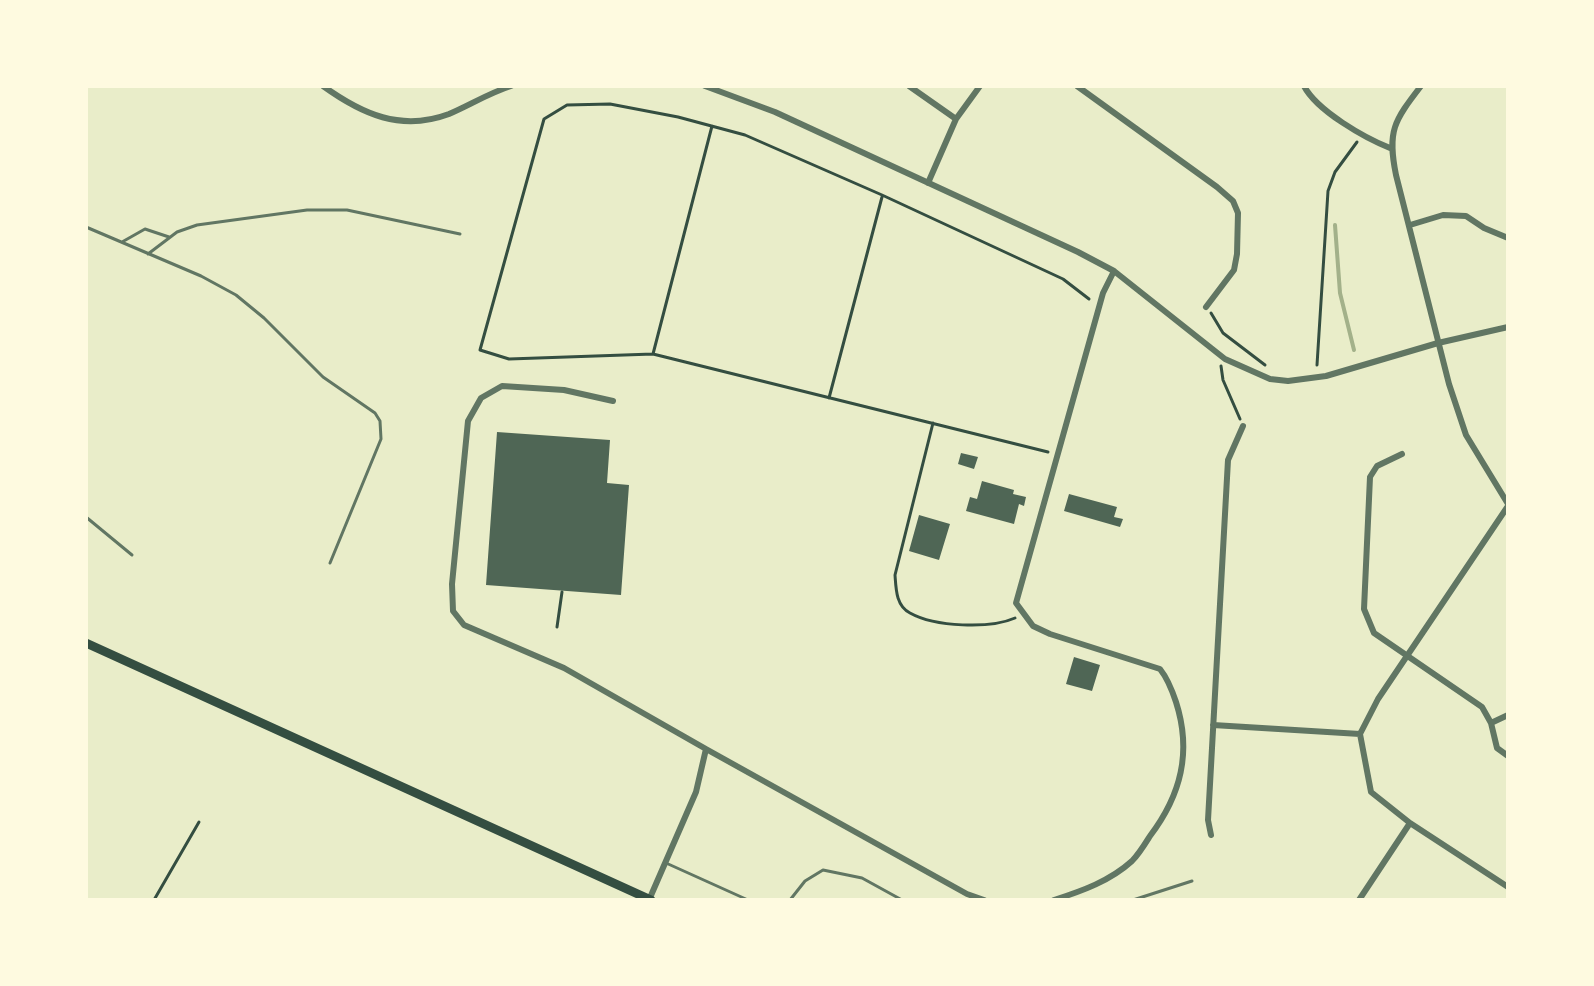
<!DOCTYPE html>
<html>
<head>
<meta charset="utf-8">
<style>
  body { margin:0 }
  #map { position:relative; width:1594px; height:986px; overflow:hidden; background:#e9edc9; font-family:Georgia,serif }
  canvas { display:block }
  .frame { position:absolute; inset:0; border:88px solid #fefae0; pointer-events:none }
</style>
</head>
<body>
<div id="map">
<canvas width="1594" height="986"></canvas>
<div class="frame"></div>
</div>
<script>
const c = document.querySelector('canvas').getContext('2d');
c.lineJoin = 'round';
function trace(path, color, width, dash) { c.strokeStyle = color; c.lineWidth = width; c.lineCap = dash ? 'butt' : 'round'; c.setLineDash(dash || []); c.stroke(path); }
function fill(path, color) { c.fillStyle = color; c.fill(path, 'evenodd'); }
trace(new Path2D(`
  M1335,225L1340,293L1354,350`), '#a3b18a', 4);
fill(new Path2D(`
  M497,432L610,440L607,483L629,485L621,595L486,585Z
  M961,453L978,457L974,469L958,464Z
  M982,481L1014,490L1013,494L1026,497L1024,506L1019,504L1014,524L966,511L970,497L977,499Z
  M1069,494L1117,507L1114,517L1123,519L1120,527L1064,511Z
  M919,515L950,524L939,560L909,551Z
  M1074,657L1100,665L1092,691L1066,684Z`), '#4f6655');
trace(new Path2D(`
  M1211,313L1223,333L1265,365
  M653,354L712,126
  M1317,365L1328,191L1335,172L1357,142
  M1221,366L1223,380L1240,419
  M829,398L882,197
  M933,423L895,575C896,589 896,606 910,613C935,627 990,629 1015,618
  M1048,452L653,354L509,359L480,350L544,119L567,105L610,104L678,117L745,135L882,195L1063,279L1089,299
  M557,627L562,592
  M154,900L199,822`), '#344e41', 3);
trace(new Path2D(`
  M86,227L201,276L236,295L264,318L323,377L375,413L380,421L381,439L330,563
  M122,242L145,229L169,237
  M148,254L177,232L197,225L307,210H347L460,234
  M86,517L132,555
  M666,863L748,900
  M790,900L805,881L823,870L862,878L902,900
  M1133,900L1192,881`), '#617663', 3);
trace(new Path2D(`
  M323,86C362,114 401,132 449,114C470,105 489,93 511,86
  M705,86L775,112L1078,252L1114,271L1225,359L1270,379L1288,381L1326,376L1438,343L1508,327
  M909,86L956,119
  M1077,86L1217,187L1233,201L1238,213L1237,254L1234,270L1206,307
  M1304,86C1317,111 1365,138 1390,148
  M1421,86C1394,121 1387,131 1396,175L1449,384L1466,435L1508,504
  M928,183L956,119L980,86
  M1410,225L1443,215L1466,216L1484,228L1508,238
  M613,401L564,390L502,386L481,398L468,421L452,584L453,611L464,625L564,668L706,749L696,792L649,900
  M1402,454L1377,466L1370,477L1364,609L1374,633L1482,707L1491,723L1497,748L1508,756
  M1508,506L1378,699L1360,734L1371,792L1410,823L1508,887
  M1491,723L1508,715
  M1213,725L1360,734
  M706,749L967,894L984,900
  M1211,835L1208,820L1228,460L1243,426
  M1054,900C1082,891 1110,881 1132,861C1139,854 1145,844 1150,836C1181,795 1192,752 1176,702C1172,690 1168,679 1160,669L1050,634L1033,626L1016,603L1103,293L1114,271
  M1359,900L1410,823`), '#617663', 6);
trace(new Path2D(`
  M86,643L651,900`), '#344e41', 9);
</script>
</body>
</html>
